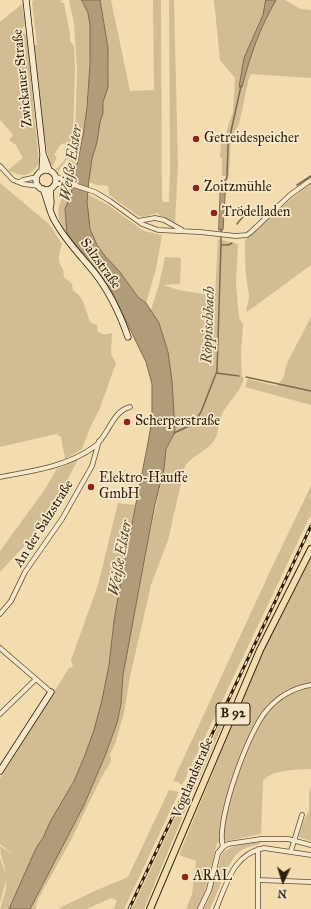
<!DOCTYPE html>
<html>
<head>
<meta charset="utf-8">
<style>
  body { margin:0 }
  #map { position:relative; width:311px; height:909px; overflow:hidden; background:#f3dcaf; font-family:"IM FELL Great Primer",serif }
  canvas { display:block }
  .north { position:absolute; left:263px; top:861px; width:40px; height:40px; -webkit-text-stroke:3px #f7e8cb; paint-order:stroke; rotate:184deg; font-size:11px; font-weight:700; line-height:16px; text-align:center; color:#2d1f0d }
  .north::after { content:''; display:block; margin:auto; width:14px; height:18px; background:#2d1f0d; clip-path:polygon(50% 0,100% 100%,50% 72%,0 100%) }
</style>
</head>
<body>
<div id="map">
<canvas width="311" height="909"></canvas>
<div class="north">N</div>
</div>
<script>
const c = document.querySelector('canvas').getContext('2d');
c.lineJoin = 'round';
function fill(path, color) { c.fillStyle = color; c.fill(path, 'evenodd'); }
function trace(path, color, width, dash) { c.strokeStyle = color; c.lineWidth = width; c.lineCap = dash ? 'butt' : 'round'; c.setLineDash(dash || []); c.stroke(path); }
function label(font, color, halo, rows, align = 'center') {
  c.font = font + ' "IM FELL Great Primer",serif'; c.lineWidth = 3.5; c.setLineDash([]); c.textBaseline = 'middle'; c.strokeStyle = halo; c.fillStyle = color; for (const [text, x, y, turn = 0] of rows) {
    c.save(); c.translate(x, y); c.rotate((+turn || 0) * Math.PI / 180); c.textAlign = isNaN(turn) ? turn : align; if (halo) c.strokeText(text, 0, 0); c.fillText(text, 0, 0); c.restore();
  }
}
fill(new Path2D(`
  M35,0H61V3H64L70,34V41L74,46L75,70L73,138L69,156L58,172L56,169C63,163 67,158 68,149L64,143L60,145L54,155L57,157L53,166L49,162L44,134L34,45H37L32,1Z
  M69,0H82C83,5 87,9 89,14C91,23 90,35 90,44C90,92 84,133 74,179L68,177L75,139L77,70L74,23Z
  M100,0H111L130,91L154,90L153,0H161L162,200L164,202H169L170,171L169,0H174L178,165L175,223L159,215L158,213L142,217L137,215L109,195L108,186L97,185L89,182C92,156 100,130 103,104C104,97 107,92 108,86C111,57 105,28 100,0Z
  M214,0H285L300,9L311,10V78L251,74L248,82L239,124L231,138L229,175L225,188L226,176H222V158L220,157L221,143H224L228,126L233,112L235,78L220,60Z
  M22,4L25,23L22,30L27,37L39,163C30,177 23,178 8,170L23,158L16,145L9,140L13,135L0,120V22Z
  M0,183L49,224L62,244C59,253 56,261 63,269L64,277L72,284L73,291C84,295 86,314 91,323L97,325C97,336 104,335 112,333L111,354L116,363L100,408L89,430L82,449L65,459L61,437L56,434L0,447Z
  M311,184V265L247,312L246,309C252,295 247,289 246,275C245,263 245,252 245,240L292,198Z
  M67,188L71,189V194L65,209L67,234C54,215 57,207 67,188Z
  M87,194L108,205L144,231L162,235L156,269L146,303C134,295 128,282 118,271C114,265 108,260 104,255C91,238 85,216 87,194Z
  M218,239L238,244L236,283L239,318L243,324L241,354L242,377L244,378C241,391 230,400 223,412C217,422 220,433 213,442C205,452 193,455 185,466L168,540L151,585L130,677L124,713L115,744L110,754L111,762L101,778L70,842L38,899L35,909H30L84,805L111,741L121,704L123,675L145,556L164,469L166,449L175,432L172,381L168,352L159,323L151,310L159,284L165,257L181,258L180,284L163,285L179,290L215,296Z
  M311,317V405L245,387L248,379L276,386C287,378 283,372 288,361Z
  M79,458C63,488 47,518 25,545C17,554 8,563 0,572V551L43,492L57,469Z
  M311,486V514L182,785L178,782L173,781L273,565Z
  M118,503L135,505L114,621L109,665L102,700L94,730L85,755L74,781L50,822L43,838L38,845L9,909H0L6,889V880L0,903V858L6,875C5,865 0,856 0,846L14,855L0,844V778L69,668L73,667L71,660L98,585Z
  M311,554V769C296,770 272,769 263,781L261,834L217,843L205,890L198,909H186L192,894L196,861L179,855L257,665Z
  M234,694L224,722L194,790L189,789Z
  M311,786V841L299,837L303,822L309,810V793Z
  M169,790L179,792L124,909H113L117,901L111,898L87,909H60L61,907L97,890L128,877Z
  M186,795L190,799L144,909H132Z
  M260,842V844C253,846 246,847 240,851C228,860 217,895 210,909H204L211,894L222,854C231,844 247,844 260,842Z`), '#d1bc93');
const water = new Path2D(`
  M82,0H100L108,48V87L103,102V113L100,122L97,142L92,159L89,180L87,201L90,229L97,245L105,256L119,271L138,297L146,303L159,323L168,352L172,381L175,432L166,449L164,469L155,504L145,556L123,675L121,704L117,723L105,756L84,805L30,909H9L33,855L38,845L43,838L50,822L74,781L85,755L94,730L102,700L109,665L114,621L123,569L147,448L152,420V384L146,362L112,292L96,269L67,234L65,209L71,194L83,136L87,107L90,64V25L88,13Z
  M266,0H276C260,27 250,56 242,87H239L244,58L263,15Z
  M221,180H226L223,230H219Z`);
fill(water, '#b09c78');
trace(water, '#7c6a4d', 1);
trace(new Path2D(`
  M225,184L227,176L228,145L241,86
  M297,185L311,176
  M237,224C243,215 253,209 263,209
  M221,245V229
  M216,373L239,376
  M246,377L311,391
  M174,433L193,424L201,412L217,371L221,245H228L232,243`), '#7c6a4d', 1.5);
const minor = new Path2D(`
  M0,166L13,180L23,184L39,186
  M56,177L68,181L71,184L95,192L110,201L142,224L158,230L200,232L236,236L247,235L251,232L290,195L311,180
  M20,182L23,180L37,177
  M55,184H71
  M138,221L155,218L164,220L182,230
  M0,477C32,471 66,467 94,447C108,437 112,411 130,407
  M0,614L11,601L25,572L62,519L92,466L99,441
  M0,648L51,692
  M311,685C293,688 279,696 267,710C249,729 215,822 223,847L228,844L261,839H288L311,845
  M0,714L36,679
  M291,851L302,815
  M258,880L311,882
  M216,909C227,883 233,854 264,848L311,855
  M258,909V849`);
const tertiary = new Path2D(`
  M200,909L209,890L218,853L223,847`);
const secondary = new Path2D(`
  M26,0L43,154L42,171
  M43,154L49,170
  M36 180a10 10 0 1 1 20 0a10 10 0 1 1-20 0Z
  M43,189C48,200 49,213 56,223C66,241 81,256 94,272C109,291 120,314 128,337
  M50,208L51,203L50,189
  M0,771L51,692`);
const primary = new Path2D(`
  M150,909L260,650L311,549`);
trace(minor, '#5e4e36', 5.5);
trace(tertiary, '#5e4e36', 6);
trace(secondary, '#2d1f0d', 7);
trace(primary, '#2d1f0d', 8);
trace(minor, '#f7e8cb', 4);
trace(tertiary, '#f7e8cb', 4.5);
trace(secondary, '#f7e8cb', 5.5);
trace(primary, '#f3dcaf', 6);
const rail = new Path2D(`
  M129,909L311,526`);
trace(rail, '#2d1f0d', 3);
trace(rail, '#f7e8cb', 1.5, [4.5]);
for (const [x, y, r, color] of [
  [196,139,4,"#8f2418"],
  [196,188,4,"#8f2418"],
  [214,213,4,"#8f2418"],
  [127,422,4,"#8f2418"],
  [91,487,4,"#8f2418"],
  [185,877,4,"#8f2418"]
]) { const dot = new Path2D(); dot.arc(x, y, r, 0, 2 * Math.PI); c.fillStyle = color; c.fill(dot); trace(dot, '#f7e8cb', 1.5); }
for (const [x, y, w] of [
  [233,714,34]
]) { const box = new Path2D(); box.roundRect(x - w / 2, y - 11, w, 22, 3); c.fillStyle = '#f7e8cb'; c.fill(box); trace(box, '#2d1f0d', 1); }
label('bold 13px', '#2d1f0d', null, [
  ["B 92",233,714]
]);
label('14px', '#2d1f0d', '#f7e8cb', [
  ["Zwickauer Straße",23,78,-96],
  ["Salzstraße",100,264,54],
  ["An der Salzstraße",44,524,-58],
  ["Vogtlandstraße",193,778,-67]
]);
label('14px', '#2d1f0d', '#f7e8cb', [
  ["Getreidespeicher",204,139],
  ["Zoitzmühle",204,188],
  ["Trödelladen",222,213],
  ["Scherperstraße",135,422],
  ["Elektro-Hauffe",99,479],
  ["GmbH",99,495],
  ["ARAL",193,877]
], 'left');
label('italic 15px', '#5b4b32', '#f7e8cb', [
  ["Weiße Elster",72,163,-81],
  ["Röppischbach",209,325,-88],
  ["Weiße Elster",121,558,-80]
]);
</script>
</body>
</html>
